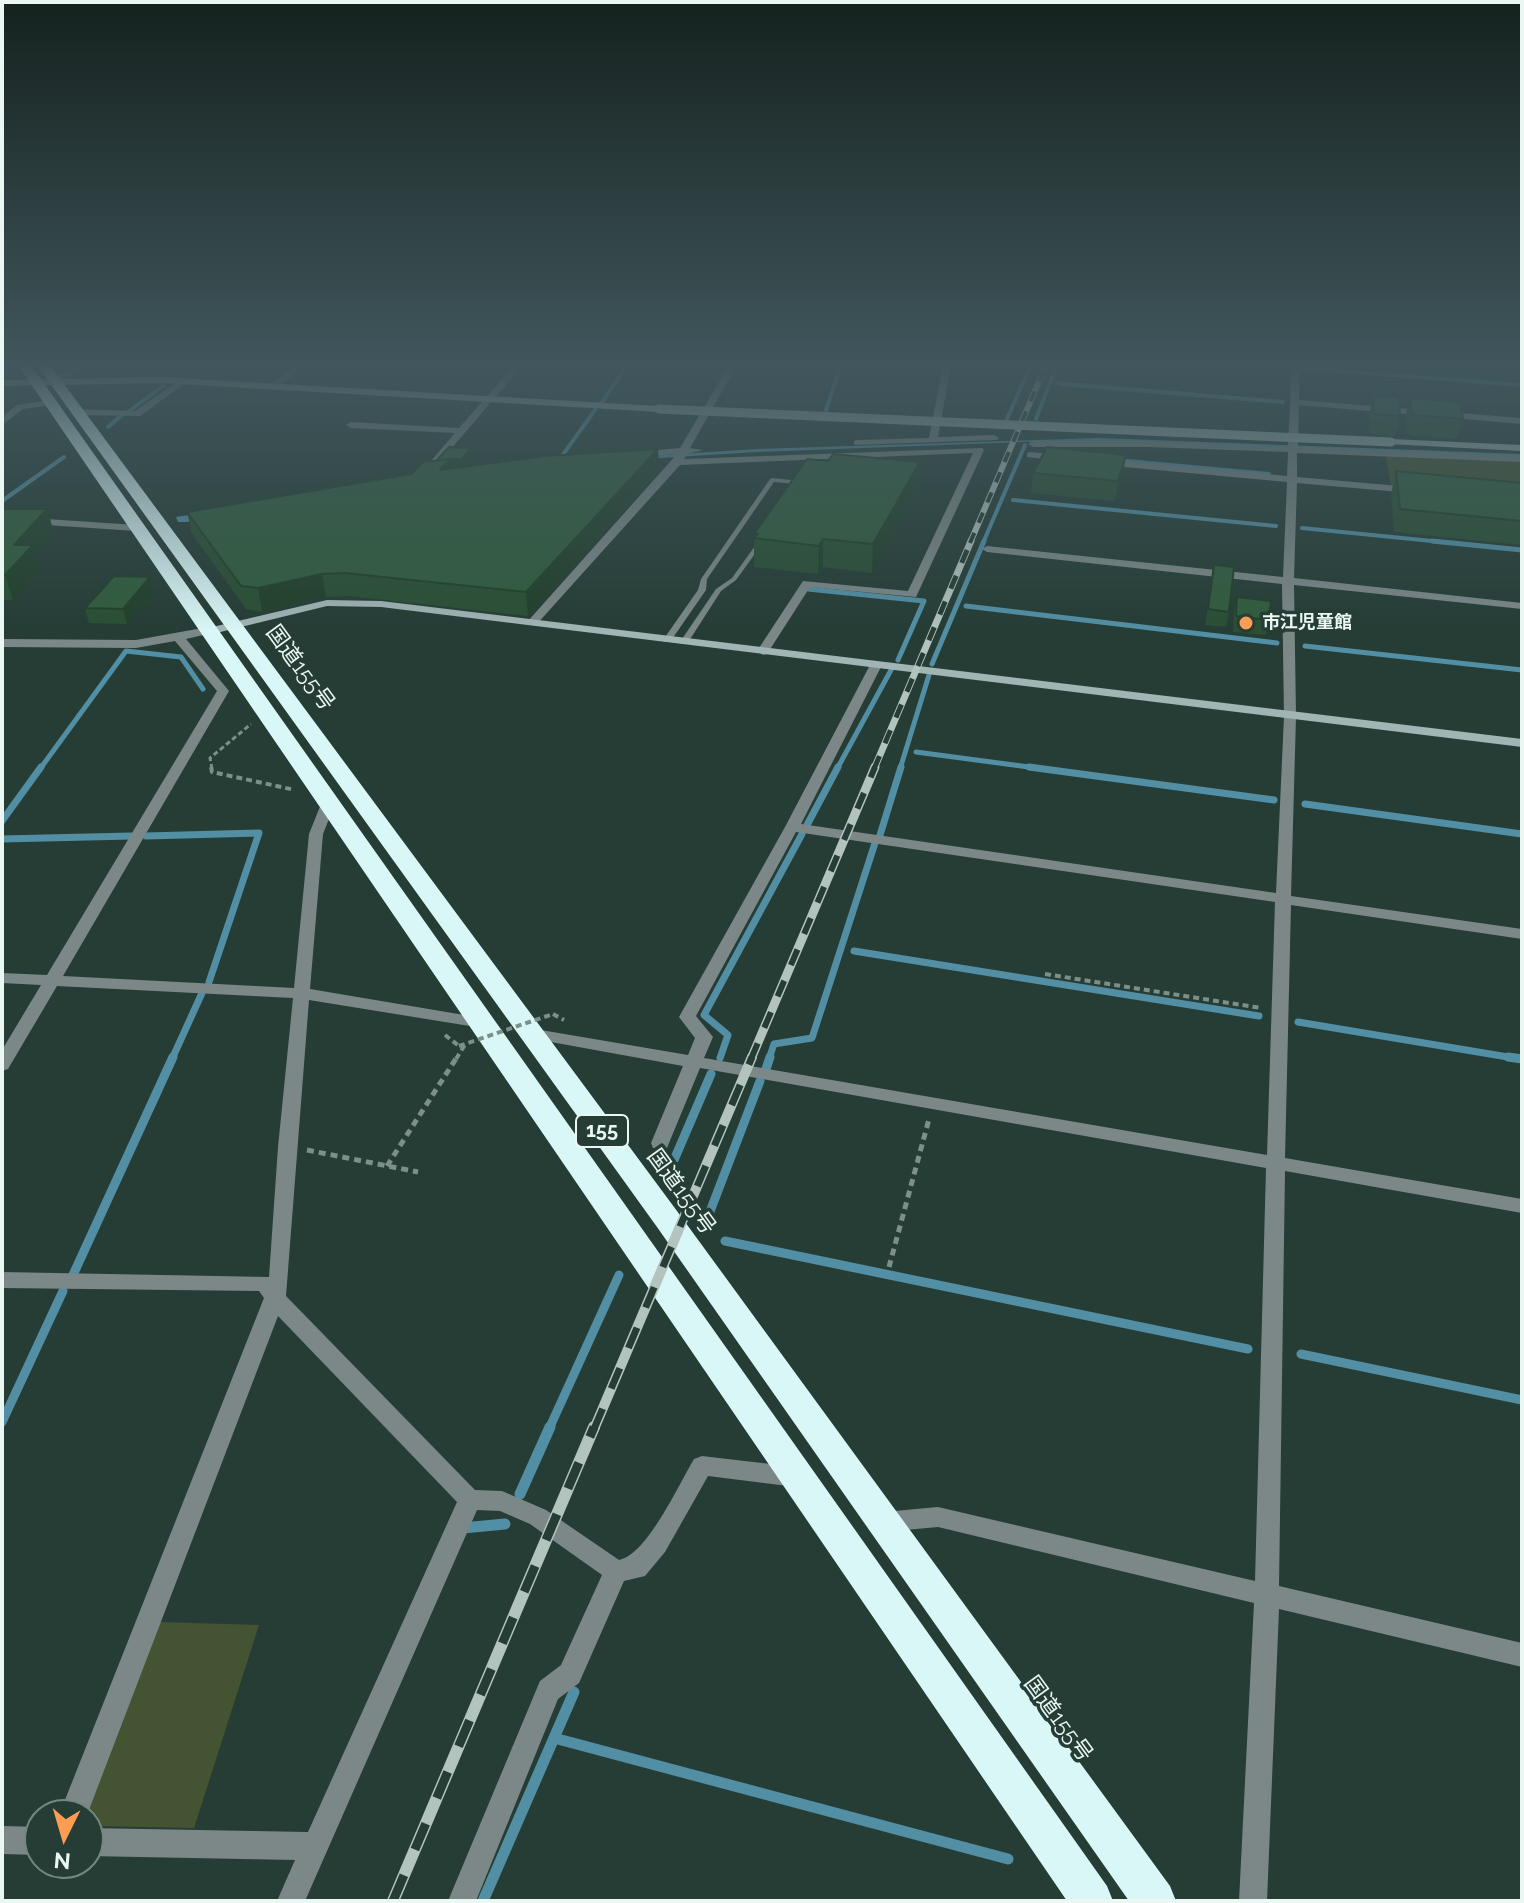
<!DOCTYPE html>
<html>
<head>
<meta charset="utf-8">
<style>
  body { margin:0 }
  #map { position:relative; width:1524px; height:1903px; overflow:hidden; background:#263d36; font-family:Raleway,sans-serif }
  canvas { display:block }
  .frame { position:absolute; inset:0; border:4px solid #eaf7f3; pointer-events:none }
  .north { position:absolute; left:24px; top:1799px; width:80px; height:80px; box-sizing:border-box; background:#263d36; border:2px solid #748782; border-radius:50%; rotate:185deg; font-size:22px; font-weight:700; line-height:32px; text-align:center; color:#eaf7f3 }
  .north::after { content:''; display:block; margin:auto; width:28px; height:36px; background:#fc9d53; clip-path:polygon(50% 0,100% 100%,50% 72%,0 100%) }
</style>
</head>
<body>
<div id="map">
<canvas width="1524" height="1903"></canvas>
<div class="frame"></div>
<div class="north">N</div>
</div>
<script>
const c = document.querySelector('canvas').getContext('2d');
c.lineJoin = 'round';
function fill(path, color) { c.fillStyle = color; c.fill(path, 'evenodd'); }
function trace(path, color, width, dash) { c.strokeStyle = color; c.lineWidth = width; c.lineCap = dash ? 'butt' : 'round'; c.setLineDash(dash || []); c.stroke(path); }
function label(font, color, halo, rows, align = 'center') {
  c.font = font + ' Raleway,"Noto Sans JP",sans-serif'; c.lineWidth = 7; c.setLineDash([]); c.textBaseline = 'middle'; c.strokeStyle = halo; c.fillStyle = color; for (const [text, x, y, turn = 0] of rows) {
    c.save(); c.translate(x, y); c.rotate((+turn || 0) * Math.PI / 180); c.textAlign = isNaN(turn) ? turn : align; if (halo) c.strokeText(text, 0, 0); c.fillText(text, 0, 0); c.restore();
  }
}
fill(new Path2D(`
  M1385,454L1522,461V497L1391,485Z
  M159,1622L259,1625L194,1828L91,1826L88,1815H83Z`), '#445331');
fill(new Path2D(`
  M1099,438L1522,454V457L1051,441L757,452L627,460L418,484L187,522H178L176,517L422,480L629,457L757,449Z`), '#538fa4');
trace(new Path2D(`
  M1270,365L1284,366
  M1303,368L1522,385
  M1059,384L1283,402
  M602,402L627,365
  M826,410L841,365
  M128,412L163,386
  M1007,419L1031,365
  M1036,419L1057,365
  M108,427L122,415
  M562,456L595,410
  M1116,460L1269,474
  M1013,500L1276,526
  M2,501L64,457
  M1302,528L1452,543
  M983,543L1025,445`), '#538fa4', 4);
trace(new Path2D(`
  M1432,541L1522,550
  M808,589L924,601L898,660
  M966,606L1277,643
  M1305,646L1522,670
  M932,664L984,541
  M916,752L1044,769
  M40,769L126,651L181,657L203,689
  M837,769L891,670
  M900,769L929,675`), '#538fa4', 5);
trace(new Path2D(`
  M1029,767L1274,800
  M1305,804L1522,834
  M2,821L41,767
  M807,825L838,767
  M880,835L901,767
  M146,836L259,833L209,982
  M2,839L131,836
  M854,951L1259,1016
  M1298,1022L1520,1059
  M720,1058L728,1035L704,1015L802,834
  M172,1059L202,993
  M769,1059L774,1044L812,1038L875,843`), '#538fa4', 7);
trace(new Path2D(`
  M1508,1057L1522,1059
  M766,1069L770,1057
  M668,1174L711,1074
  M706,1222L760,1081
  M725,1241L1248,1349
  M73,1275L173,1057
  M1301,1354L1522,1400
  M2,1422L63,1291
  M549,1429L619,1275`), '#538fa4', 9);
trace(new Path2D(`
  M520,1494L550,1427
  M463,1528L505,1524
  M554,1738L1008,1859
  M483,1901L574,1692`), '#538fa4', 11);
trace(new Path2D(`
  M1056,382L1281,401`), '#7c8f89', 2, [4, 2]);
trace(new Path2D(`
  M212,769L210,758L251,724`), '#7c8f89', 3, [5, 3]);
trace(new Path2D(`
  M211,767L212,772L295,790
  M1045,974L1261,1008
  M553,1014L564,1020
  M445,1035L459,1046
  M456,1059L466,1043`), '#7c8f89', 4, [6, 4]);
trace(new Path2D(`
  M307,1150L418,1172
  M387,1166L457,1057
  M889,1267L929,1119`), '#7c8f89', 5, [7, 5]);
fill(new Path2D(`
  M772,478L801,481V487L798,489L795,487L796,484L774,482L707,579L706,590L670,642H664L663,640L698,590L701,579L770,479Z
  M760,539L765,540L736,580L721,591L687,644H681L680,642L716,589L732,578Z`), '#7c8888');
fill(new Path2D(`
  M75,365H85L69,377L53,380L49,377L64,373Z
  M295,365H304L277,389H271V385Z
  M514,365H523L426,478L418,476L455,433L351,428L346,425L351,422L459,428Z
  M729,365H737L690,448L703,450L687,454L684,459L982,448L984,450L916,597L810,587L767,654L763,655L757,651L803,581L908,591L973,453L680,465L536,625H528V621L677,454L638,457L633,454L635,452L680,448Z
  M943,365H951L938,437L994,435L999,438L997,440L854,445V441L857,440L929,438Z
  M1292,365H1300L1299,400L1522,418V424L1299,405L1298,447L1522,456V462L1297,453V477L1411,487L1416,490L1411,493L1297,483L1294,578L1522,603V609L1294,585L1296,716L1291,896L1522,929V939L1291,905L1285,1158L1522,1199V1213L1285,1171L1279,1586L1522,1643V1667L1279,1609L1267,1901H1239L1254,1603L938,1527L883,1532L875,1529L871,1522L875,1515L883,1512L938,1507L1255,1581L1266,1168L700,1068L669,1143L667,1148H653L651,1143L683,1066L529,1038L520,1033L529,1028L688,1055L695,1038L679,1017L785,827L870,665L876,661L882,665L801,824L1276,893L1284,716L1282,584L987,552L982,549L987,546L1283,577L1287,482L1103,465L1098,462L1103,459L1287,476L1288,452L1147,447H1033L1028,444L1033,441H1147L1288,447ZM796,832L1275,902L1267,1155L704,1058L713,1037L696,1016Z
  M180,380L187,382L140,416L75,415L71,412L75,409L135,411Z
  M49,400L52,401V405L23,409L2,425V417L17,405Z
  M1030,452L1060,455L1065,458L1060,461L1027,457V453Z
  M2,516L136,525L141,528L136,531L2,522Z
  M208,627L212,629V633L186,639L229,691L63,976L294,988L309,834L321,804L328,800L335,804L323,834L310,989L482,1018L490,1023L482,1028L309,1000L286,1296L475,1490L502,1491L546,1510L619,1560C647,1555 679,1484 694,1459L702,1456L796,1467L804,1470L807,1477L804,1484L796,1487L708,1476L665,1552L645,1576L624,1581L579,1683L558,1699L476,1901H448L540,1681L561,1665L602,1575L530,1524L500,1511L477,1510L305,1901H277L295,1860L88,1856V1828L308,1832L457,1502L278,1316L87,1815H59L264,1298L259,1291L2,1288V1272L269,1277L278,1147L293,998L57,986L8,1069L2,1071V1050L41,985L2,983V973L47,975L217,691L175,641L136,648L2,647V639L136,640Z
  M2,1826L40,1827V1855L2,1854Z`), '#7c8888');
fill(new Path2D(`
  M162,377L659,406L663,409L659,412L162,383L2,386V380Z
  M1391,439L1522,445V451L1388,444L1386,442Z
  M327,600L381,601L1522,739V747L381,607L327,606L208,635L202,631L204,629Z`), '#a2b5b5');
fill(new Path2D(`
  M18,365H31L1107,1886L1113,1901H1067Z
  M37,365H50L677,1211L1170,1886L1176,1901H1129L657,1227Z`), '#daf7f8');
const railFar4 = new Path2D(`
  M970,543L1046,365`);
const railFar3 = new Path2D(`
  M874,769L971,541`);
const railFar2 = new Path2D(`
  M751,1059L875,767`);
const railFar1 = new Path2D(`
  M594,1429L752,1057`);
const rail = new Path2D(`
  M393,1901L594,1427`);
trace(railFar4, '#b3c3be', 6);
trace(railFar3, '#b3c3be', 7);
trace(railFar2, '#b3c3be', 9);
trace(railFar1, '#b3c3be', 10);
trace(rail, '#b3c3be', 12);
trace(railFar4, '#263d36', 4, [11]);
trace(railFar3, '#263d36', 5, [14]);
trace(railFar2, '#263d36', 6, [17]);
trace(railFar1, '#263d36', 7, [22]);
trace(rail, '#263d36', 9, [28]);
trace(new Path2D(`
  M459,1046L553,1014`), '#7c8f89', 4, [6, 4]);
trace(new Path2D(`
  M659,409L1391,442`), '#a2b5b5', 9);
fill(new Path2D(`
  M1373,395L1400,416L1395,436L1370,434L1369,415Z
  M1410,398L1463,419L1458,439L1408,435L1405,417Z
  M471,448L472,455L463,466L451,467V469L659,470L528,616L349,596L326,597L262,612L246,609L192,534L187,512L411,474L437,460Z
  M1396,471L1522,483V545L1394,532L1391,494Z
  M1033,473L1123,474L1115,501L1031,493Z
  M918,488L872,573L823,567L818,574L754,567V534Z
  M2,509H47L54,533L35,553L40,570L13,600H2Z
  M1214,565L1229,612L1226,627L1205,625Z
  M150,577L154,593L127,624L89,623L85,608Z
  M1237,597L1269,620L1266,635L1233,632L1234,613Z`), '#2a4f34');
fill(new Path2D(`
  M471,448L472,455L463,466L451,467L452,480L443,491L436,462Z
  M658,449L659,470L528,616L526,592Z
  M1126,455L1123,474L1115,501L1118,481Z
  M920,462L918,488L872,573L873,544Z
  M47,509L54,533L35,553L40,570L13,600L5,575L14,545Z
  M823,539V567L818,574L819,546Z
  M322,574L326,597L262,612L258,588Z
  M150,577L154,593L127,624L123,609Z`), '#22402b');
const building = new Path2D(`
  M1373,395L1399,397L1400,416L1374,414Z
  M1410,398L1460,402L1463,419L1412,415Z
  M449,447L471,448L462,459L437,460Z
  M1047,447L1126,455L1118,481L1033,473Z
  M658,449L526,592L345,573L322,574L258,588L241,586L187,512L411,474L423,462L450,459L440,470L545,456Z
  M833,454L920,462L873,544L823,539L819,546L754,538L758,534H754L807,459L828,461Z
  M1396,471L1522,483V521L1400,509Z
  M2,509H47L14,545H33L5,575H2Z
  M1214,565L1234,567L1229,612L1208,609Z
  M114,576L150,577L123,609L85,608Z
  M1237,597L1271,601L1269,620L1236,616Z`);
fill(building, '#315c3d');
trace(building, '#22402b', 2);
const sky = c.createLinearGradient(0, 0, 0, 632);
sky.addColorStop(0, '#15221e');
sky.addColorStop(0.58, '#41575d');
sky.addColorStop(1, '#41575d00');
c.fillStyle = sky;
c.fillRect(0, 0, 1524, 632);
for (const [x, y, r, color] of [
  [1246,623,8,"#fc9d53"]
]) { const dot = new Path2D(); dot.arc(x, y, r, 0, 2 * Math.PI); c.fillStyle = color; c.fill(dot); trace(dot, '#263d36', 3); }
label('bold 18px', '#eaf7f3', '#263d36', [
  ["市江児童館",1262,623]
], 'left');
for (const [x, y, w] of [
  [602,1131,52]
]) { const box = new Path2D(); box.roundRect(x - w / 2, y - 16, w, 32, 6); c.fillStyle = '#263d36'; c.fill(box); trace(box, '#eaf7f3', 2); }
label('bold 20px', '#eaf7f3', null, [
  ["155",602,1131]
]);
label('22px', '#eaf7f3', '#263d36', [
  ["国道155号",300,668,54],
  ["国道155号",681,1192,54],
  ["国道155号",1058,1719,54]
]);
</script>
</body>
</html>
